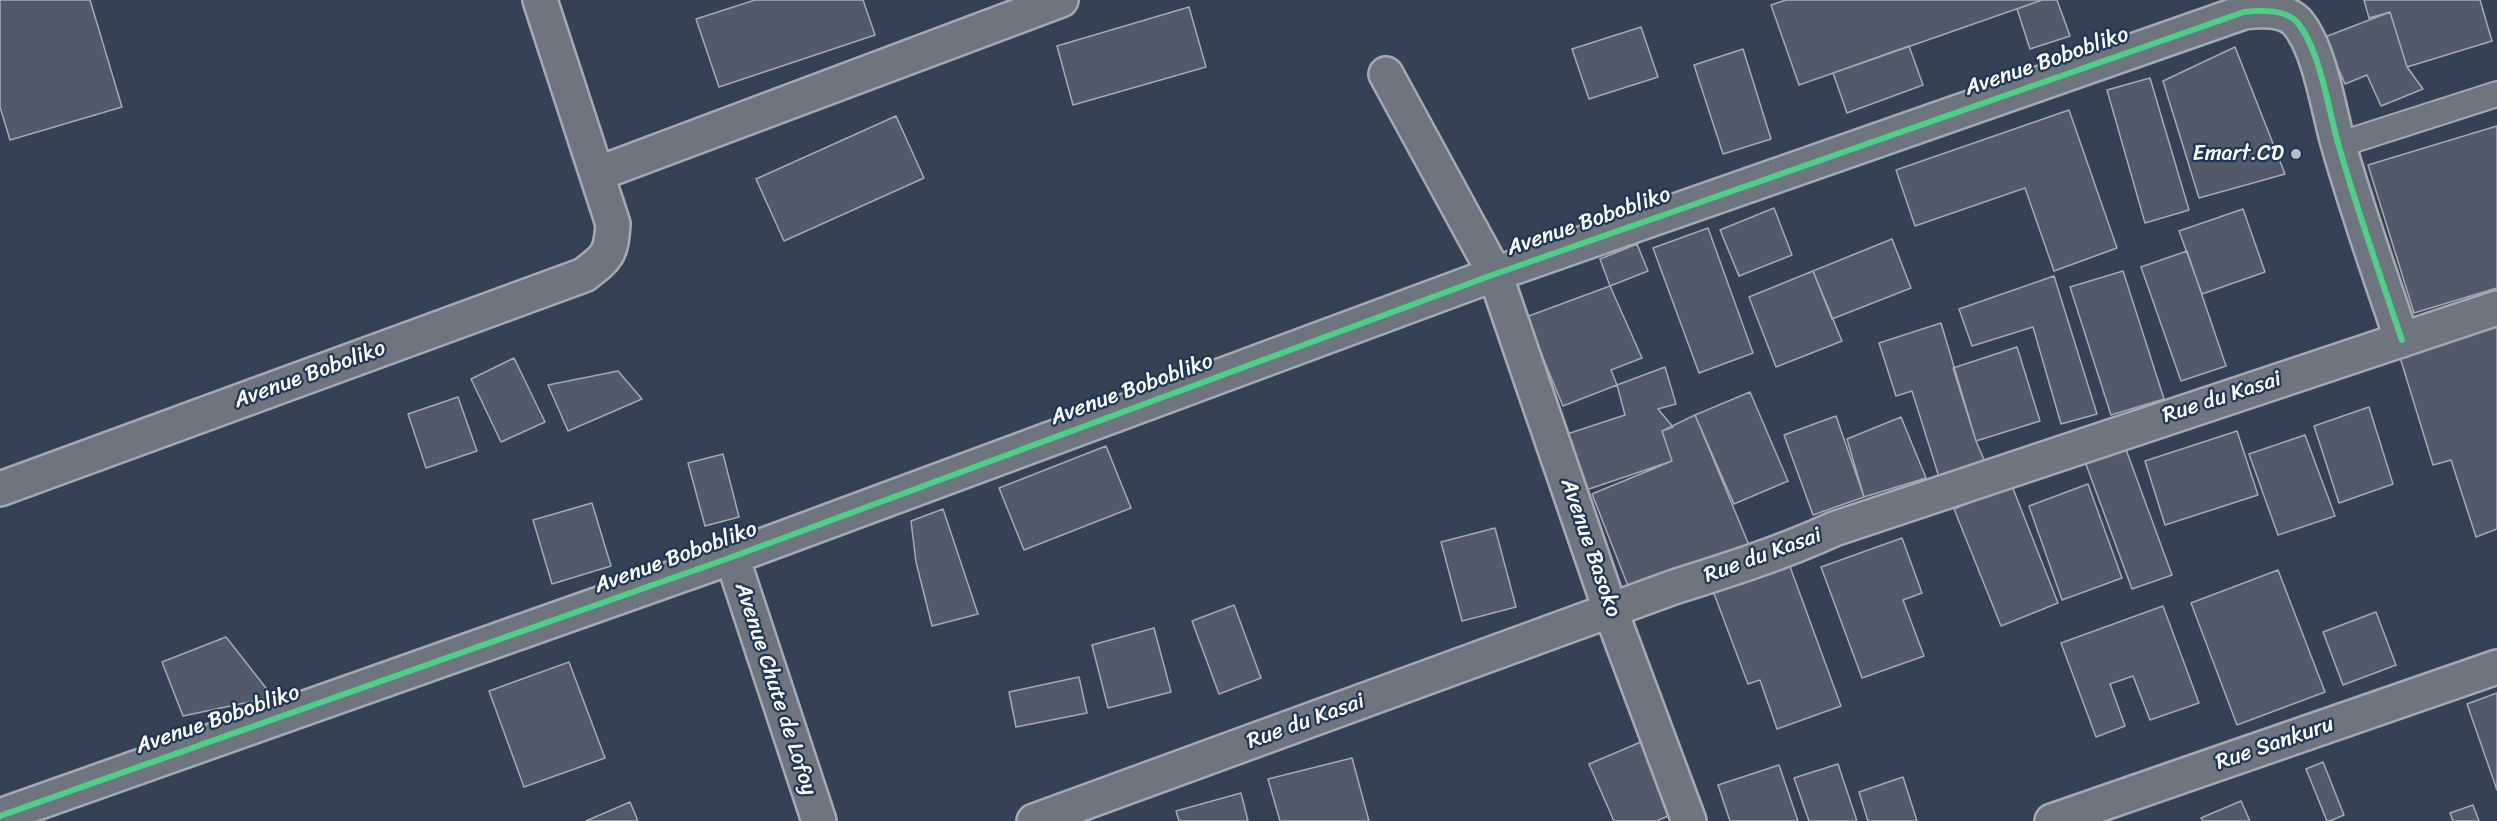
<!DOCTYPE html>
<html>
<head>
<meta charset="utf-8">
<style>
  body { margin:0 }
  canvas { display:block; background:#354255 }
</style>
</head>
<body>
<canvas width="2497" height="821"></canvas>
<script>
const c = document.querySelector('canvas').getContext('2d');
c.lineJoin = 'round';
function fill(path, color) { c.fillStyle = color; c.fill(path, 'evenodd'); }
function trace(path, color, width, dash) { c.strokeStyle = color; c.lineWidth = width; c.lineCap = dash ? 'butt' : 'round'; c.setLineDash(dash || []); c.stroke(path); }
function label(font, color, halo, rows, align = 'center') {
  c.font = font + ' Sriracha,sans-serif'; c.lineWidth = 4.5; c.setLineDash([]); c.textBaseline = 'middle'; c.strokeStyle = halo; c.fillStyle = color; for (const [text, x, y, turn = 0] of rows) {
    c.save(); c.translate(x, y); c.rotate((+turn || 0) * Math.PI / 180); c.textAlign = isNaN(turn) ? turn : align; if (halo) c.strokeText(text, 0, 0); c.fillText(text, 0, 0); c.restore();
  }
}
const building = new Path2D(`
  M0,0H90L122,107L10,140L0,107Z
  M755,0H863L875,35L719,87L696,19Z
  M1786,0H2042L1799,85L1771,5Z
  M2042,0H2057L2070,36L2030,49L2017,9Z
  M2364,0H2480L2492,41L2407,67L2390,12L2369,18Z
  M1189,7L1206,67L1073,105L1057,46Z
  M2390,12L2407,67L2423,89L2381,106L2367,75L2345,84L2325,37Z
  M1641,27L1658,77L1589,99L1572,49Z
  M1909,46L1923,85L1847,113L1833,73Z
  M2235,47L2285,174L2199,198L2163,81Z
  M1743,49L1771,139L1723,154L1694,65Z
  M2150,78L2189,210L2145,223L2107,90Z
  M2069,110L2117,248L2054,271L2025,188L1915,226L1896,170Z
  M896,116L924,178L784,241L756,179Z
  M2497,126V288L2414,313L2368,165Z
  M1774,208L1792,255L1739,276L1720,230Z
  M2243,209L2265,272L2202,294L2179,231Z
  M1708,228L1753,353L1699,373L1653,248Z
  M1892,239L1911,288L1832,319L1813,271Z
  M1637,244L1648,271L1610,286L1600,259Z
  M2187,251L2226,366L2181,381L2141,267Z
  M1813,271L1842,341L1776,367L1749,297Z
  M2123,271L2164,399L2111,415L2070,287Z
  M2054,276L2097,414L2061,424L2033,327L1972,346L1959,309Z
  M1610,286L1642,358L1611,370L1617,385L1563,406L1526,317Z
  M1941,323L1976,441L1985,462L1939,477L1912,391L1896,396L1879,343Z
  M2497,326V529L2476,537L2451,460L2433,465L2399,354Z
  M2017,347L2040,421L1976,441L1953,368Z
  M514,358L545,422L501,442L471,379Z
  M1665,367L1676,404L1658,409L1673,427L1662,431L1672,461L1583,491L1564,435L1625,415L1617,385Z
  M618,371L642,399L568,431L548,385Z
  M1750,392L1788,481L1734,504L1695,415Z
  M458,397L477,451L426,468L408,414Z
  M2369,407L2393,484L2339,503L2314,426Z
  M1695,415L1749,545L1630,591L1592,494L1672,461L1662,431Z
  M1836,416L1864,497L1813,515L1784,435Z
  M1901,417L1926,478L1864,497L1847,439Z
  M2237,431L2258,495L2165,525L2145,461Z
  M2305,435L2335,516L2278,535L2249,454Z
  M2124,444L2172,575L2132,589L2084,459Z
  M1106,446L1131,508L1024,550L999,488Z
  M723,454L739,517L705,526L688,463Z
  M2088,484L2122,578L2062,600L2029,506Z
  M2012,486L2058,603L2001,626L1954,509Z
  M592,503L611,566L552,584L533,520Z
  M943,509L978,614L932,626L916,562L911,521Z
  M1495,528L1516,607L1462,621L1441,542Z
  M1902,538L1922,593L1903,600L1924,656L1862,678L1821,567Z
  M1789,564L1841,706L1777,729L1760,680L1748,684L1713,591Z
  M2278,570L2325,692L2237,725L2191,603Z
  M1234,605L1261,678L1219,694L1192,621Z
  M2163,606L2199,703L2150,720L2133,676L2110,684L2125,726L2096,737L2061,643Z
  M2376,612L2396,665L2343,685L2323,632Z
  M1154,628L1171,692L1108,708L1092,645Z
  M226,637L273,697L183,716L162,662Z
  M569,662L605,758L524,787L489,691Z
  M1079,677L1087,713L1016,727L1009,692Z
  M2497,693V790L2467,704Z
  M1648,739L1679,811L1657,821H1614L1589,764Z
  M1352,758L1369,821H1280L1268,779Z
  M2323,762L2344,815L2330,821H2327L2306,769Z
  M1838,764L1857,821H1809L1794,778Z
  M1779,765L1798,821H1730L1718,785Z
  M1903,777L1917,821H1868L1859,792Z
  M1241,793L1248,821H1179L1176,811Z
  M2241,801L2250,821H2203L2201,818Z
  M630,802L638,821H586Z
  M2473,805L2479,821H2453L2450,813Z`);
fill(building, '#505a6a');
trace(building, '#a4aab2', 1.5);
const service = new Path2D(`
  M2338,145L2497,94`);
const minor = new Path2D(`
  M1386,74L1495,274L1611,612L1689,821
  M597,174L1061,0
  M0,489L584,275C608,257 611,254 613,224L540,0
  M732,557L819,821
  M0,816L732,557L1495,274L2244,12C2261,10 2285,9 2297,22C2320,49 2328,108 2338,143C2357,210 2380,275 2402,340
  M1034,821L1674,587C1728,570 1782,553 1834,529L2497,308
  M2052,821L2497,667`);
trace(service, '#a4aab2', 28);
trace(minor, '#a4aab2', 38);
trace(service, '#6f757e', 24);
trace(minor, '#6f757e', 33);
trace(new Path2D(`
  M0,816L732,557L1495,274L2244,12C2261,10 2285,9 2297,22C2320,49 2328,108 2338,143C2357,210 2380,275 2402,340`), '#4dcf88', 6);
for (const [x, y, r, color] of [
  [2296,154,6,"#b8bdc4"]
]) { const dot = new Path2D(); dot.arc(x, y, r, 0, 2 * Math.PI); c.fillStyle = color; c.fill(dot); trace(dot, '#1d3557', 2); }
label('22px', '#fff', '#1d3557', [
  ["Avenue Bobobliko",2047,62,-19],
  ["Avenue Bobobliko",1589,222,-19],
  ["Avenue Boboliko",310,375,-20],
  ["Avenue Bobobliko",1132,390,-20],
  ["Rue du Kasai",2222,398,-18],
  ["Avenue Basoko",1590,548,71],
  ["Rue du Kasai",1763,556,-20],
  ["Avenue Bobobliko",676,558,-20],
  ["Avenue Chute de Lofoy",775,689,72],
  ["Avenue Bobobliko",218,720,-19],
  ["Rue du Kasai",1306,722,-20],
  ["Rue Sankuru",2275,744,-19]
]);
label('22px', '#fff', '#1d3557', [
  ["Emart.CD",2284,154]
], 'right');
</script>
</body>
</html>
